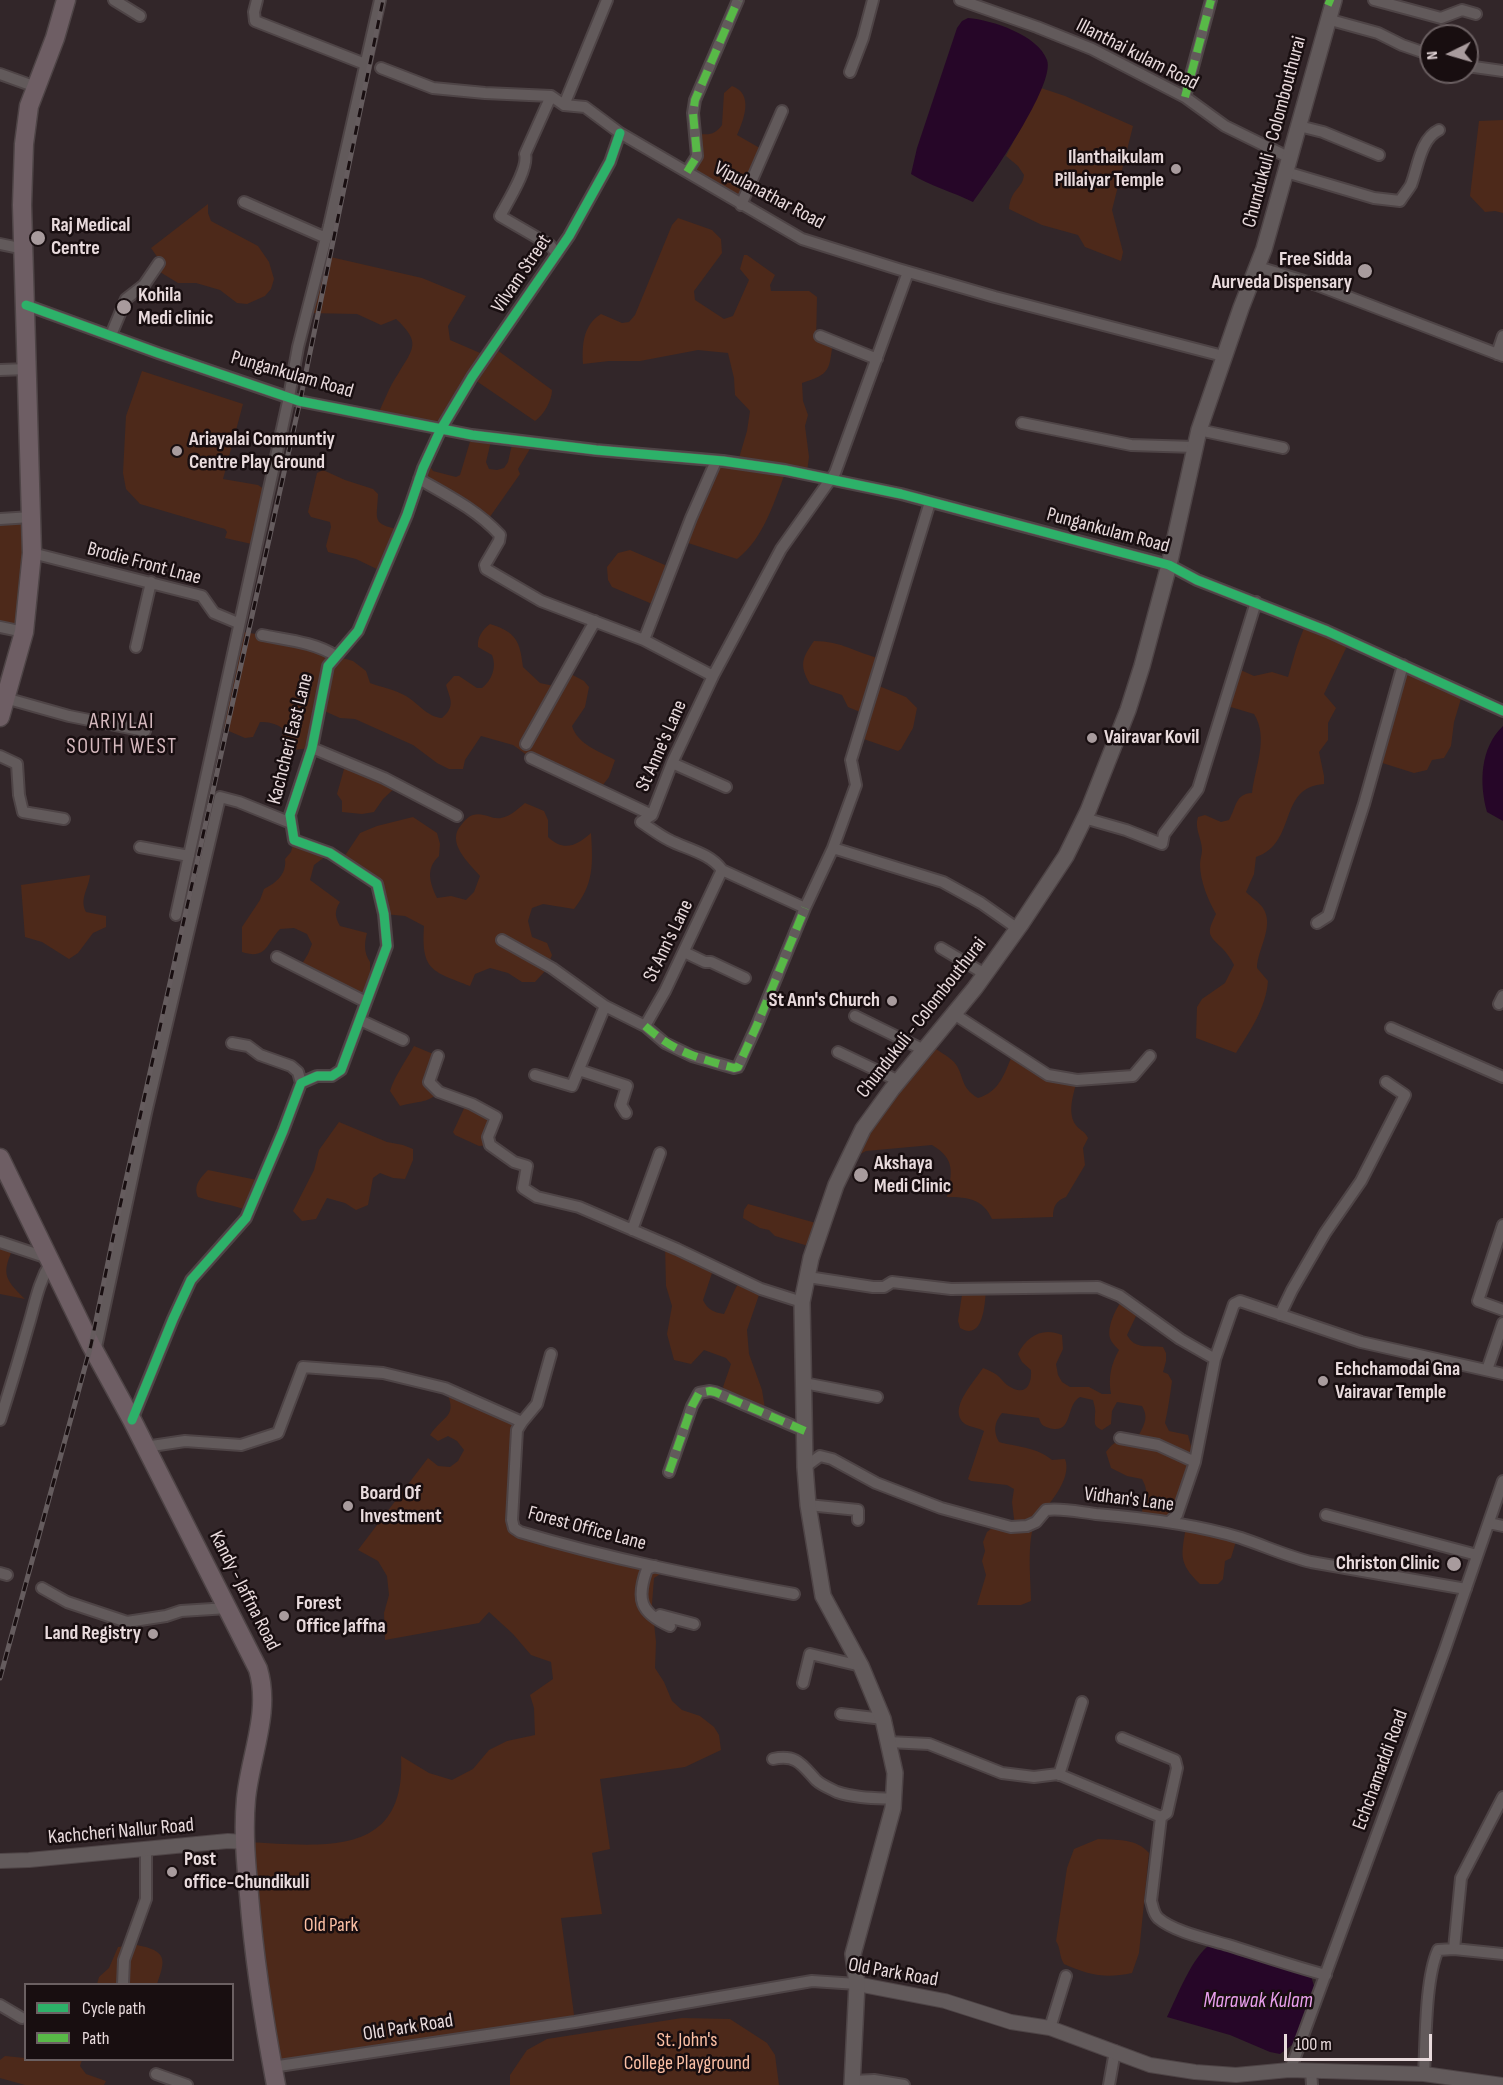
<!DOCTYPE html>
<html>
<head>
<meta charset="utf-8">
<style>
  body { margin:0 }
  #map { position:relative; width:1503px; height:2085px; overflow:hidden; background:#322629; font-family:"Sofia Sans Condensed",sans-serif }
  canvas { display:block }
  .legend { position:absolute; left:24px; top:1983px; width:210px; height:78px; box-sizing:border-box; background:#180e10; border:2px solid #6b6062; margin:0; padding:8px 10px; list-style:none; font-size:18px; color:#e8dadc }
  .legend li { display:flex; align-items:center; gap:12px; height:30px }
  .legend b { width:30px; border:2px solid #6b6062 }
  .north { position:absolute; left:1419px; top:24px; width:60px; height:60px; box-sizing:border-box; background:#180e10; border:2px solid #6b6062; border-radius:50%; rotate:265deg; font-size:16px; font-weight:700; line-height:24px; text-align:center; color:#e8dadc }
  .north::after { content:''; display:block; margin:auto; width:21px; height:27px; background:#a89b9d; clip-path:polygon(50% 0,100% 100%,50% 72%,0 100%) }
  .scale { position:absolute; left:1284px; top:2034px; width:148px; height:27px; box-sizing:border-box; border:3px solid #e8dadc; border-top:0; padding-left:8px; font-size:18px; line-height:21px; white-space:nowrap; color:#e8dadc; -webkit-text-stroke:4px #180e10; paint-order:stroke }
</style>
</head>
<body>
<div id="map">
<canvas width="1503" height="2085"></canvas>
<ul class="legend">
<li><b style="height:8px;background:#2db169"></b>Cycle path</li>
<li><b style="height:8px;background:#58b947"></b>Path</li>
</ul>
<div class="north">N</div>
<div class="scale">100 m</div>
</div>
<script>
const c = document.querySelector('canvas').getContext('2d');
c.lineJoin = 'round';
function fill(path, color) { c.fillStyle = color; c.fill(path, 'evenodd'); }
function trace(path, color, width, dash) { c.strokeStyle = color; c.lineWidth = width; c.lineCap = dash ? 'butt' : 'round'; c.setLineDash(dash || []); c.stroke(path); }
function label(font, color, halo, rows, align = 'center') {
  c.font = font + ' "Sofia Sans Condensed",sans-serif'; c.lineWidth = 5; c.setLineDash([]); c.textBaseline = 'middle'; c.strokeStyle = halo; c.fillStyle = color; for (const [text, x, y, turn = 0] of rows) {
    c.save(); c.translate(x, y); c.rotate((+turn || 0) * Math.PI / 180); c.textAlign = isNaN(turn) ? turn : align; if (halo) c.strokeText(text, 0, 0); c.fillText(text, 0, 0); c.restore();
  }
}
fill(new Path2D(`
  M732,86C754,94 744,119 737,135L765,151L741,205L687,172L697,156L695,133C708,135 714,136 722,125L724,93Z
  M1041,88L1065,96L1133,126L1112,210L1123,252L1121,261L1085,247L1078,235L1042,225L1009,209C1011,188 1022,190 1024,175L1018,166L1006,156Z
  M1503,120V213L1495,211L1485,212L1470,196L1479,121Z
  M208,204V213L211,221L258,246L269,262L274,279L271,289L265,296L247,304L237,303L220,290L196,283H178L160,272L158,258L151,248Z
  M678,218L712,230L721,239L722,253L694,291L695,300L724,319L733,316L749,280L740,269L744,255H747L775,275L770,285L771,291H809L817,297L816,342L833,341C829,370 831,374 802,383L803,401L808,415L805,426L809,457L807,472L787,468C775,499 764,539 737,559L682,541L716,455L739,458L747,431L750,411L735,395L734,378L728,353L698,350L640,361H609L583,364C582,345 583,325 601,314L622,323L629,322L635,315L672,225Z
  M322,255L422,278L466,296L448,326L450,340L487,356L493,347L552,390C552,400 544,415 535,421L472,378L441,429L377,416C384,402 389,387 398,374C414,348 421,342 396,319L381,325L357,314L307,313Z
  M142,371L243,404L223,479L258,485L268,492L256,545L225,538L227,532L225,529L140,504L126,489L123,473L126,416Z
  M472,435L492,437L486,462L489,469L497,470L504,468L508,462L513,440L534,442L518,469L520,474L487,521L419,479L427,462L433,471L456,477L460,475Z
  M323,470L345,480L373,489L378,494C377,521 371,523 400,530L383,572L356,559L328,552L326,546L331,527L330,522L311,517L308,512L317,473Z
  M31,517L24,632L0,627V519Z
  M630,550L672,568L657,606L612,587L608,580L607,567L618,553Z
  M1306,623L1349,642L1324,694L1336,708L1328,723V740L1319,752L1324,776V784C1277,787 1298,843 1256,857L1254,874L1246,892C1251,897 1259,902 1263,908C1275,926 1257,950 1257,968L1268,981C1266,1008 1250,1031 1236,1053L1196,1038L1197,1007L1202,999L1225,983L1234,965C1231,959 1227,953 1222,948C1207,934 1207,933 1216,914C1208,900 1200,881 1200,864C1200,859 1202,855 1202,850C1202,839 1194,828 1198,817L1205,815L1221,822L1229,820C1237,806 1235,794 1252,793C1255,767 1269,738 1254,714L1224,705L1236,668L1254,676L1272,672L1288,677L1297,646Z
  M490,624C516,632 520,641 523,667L540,683L554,686L567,672L584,681L589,687L585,707L572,726C578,745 599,751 615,760L609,777L599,790L531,758L513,745L481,736L465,760L463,769H449L437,763L413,745L355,719L340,718L320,709L312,748L292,750L283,742L282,728C275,723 268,722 260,722L253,737L245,738L217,726L237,631L262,635L353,661L366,671L370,683C381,687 396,690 406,696C418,703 427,717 442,718C456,706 450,699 446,685L454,676H459L477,688H482C492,680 497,667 492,655L478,647C477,638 482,630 490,624Z
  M814,641C842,641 856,653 882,659L874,684L906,697L917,708L913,728L901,749L898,751L858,737L865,714L848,707L842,695L810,684C799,665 802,658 814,641Z
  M1403,665L1463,692L1454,722L1451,746L1444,758L1432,760L1427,770L1414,773L1376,761Z
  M346,762L398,785L383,799L374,812L362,814L342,812V801L337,794Z
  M525,803L544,811L548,820V837C564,852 576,846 591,833C593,864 594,884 574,909L543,904L532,908L528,921L532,937L547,943L552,955L546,970L535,982H522L508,973L490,968L475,974L470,986C432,971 421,971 424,926L405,916L384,914L376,884L342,860L360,833L377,826L413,817L437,833L440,844L439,856C425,869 430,883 437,898L451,896L466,900L474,892L480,876C468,862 445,842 462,824C465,820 469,816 473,815C484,812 492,820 501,818C511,816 518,809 525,803Z
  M294,840L330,853L314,865L310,880L340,902C334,911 335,917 340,926L367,933C364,944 364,953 370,962V971L373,980L366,1002L299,969L308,954L312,944L307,934L294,928L280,929C266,944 267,960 242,952V927L260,900L264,889C276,883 287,874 285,859L291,852Z
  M90,875C89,888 79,899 86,912L106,916V927L93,933L78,953L69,959L42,942L25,937L21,885Z
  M930,1045C937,1050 948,1056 954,1062C965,1075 959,1087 978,1098C1000,1092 1005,1072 1013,1053L1048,1075L1077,1080C1074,1093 1067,1111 1075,1124C1079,1130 1085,1131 1088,1138L1083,1148L1085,1165L1066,1197C1056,1201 1053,1206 1053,1217L992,1219C983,1199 968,1197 947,1197C952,1173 956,1159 932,1145L866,1151L849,1160Z
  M414,1046L438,1056L429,1082L439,1092C428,1104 415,1101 400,1106L390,1091C395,1075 406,1061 414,1046Z
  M467,1102L496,1117L490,1145L479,1146L455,1135L453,1132Z
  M339,1122L387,1142L403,1145L413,1149V1160L405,1179L393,1178L380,1173L373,1178L368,1205L356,1210L345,1203L327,1198L316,1219L302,1221L293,1211L314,1170L319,1150Z
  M208,1170L262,1181L249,1211C232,1204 215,1203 198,1197C193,1186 200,1178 208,1170Z
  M748,1204L823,1225L815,1248L775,1236L769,1230L760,1228L743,1218L744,1210Z
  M0,1242L14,1246C2,1273 3,1278 25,1299L0,1294Z
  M665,1244L714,1267L703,1300C708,1310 713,1312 724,1314C730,1302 733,1290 741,1280L761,1289L747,1330L749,1354L762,1390L766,1415L730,1398L723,1387L731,1364L726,1358L704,1350L691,1364L674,1360L667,1334L672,1306L666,1286Z
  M963,1288H986C985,1302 984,1342 960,1328L958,1321Z
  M1123,1299L1137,1314L1127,1335C1135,1350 1148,1345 1163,1347L1166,1353V1361L1163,1372L1168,1374L1172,1381C1170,1396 1168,1409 1165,1423L1169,1431L1188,1435L1195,1462L1169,1522L1141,1518C1143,1501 1151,1495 1142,1479L1127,1476L1111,1468L1106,1452C1116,1439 1123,1438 1138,1437C1144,1425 1149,1418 1142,1406L1117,1402L1112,1411L1111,1424L1102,1430C1093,1426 1095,1423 1095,1414C1096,1409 1094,1405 1093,1400L1080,1397C1065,1405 1074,1435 1049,1428C1043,1426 1041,1425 1039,1418L1002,1413C994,1422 993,1432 999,1442C1017,1447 1037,1447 1052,1460L1065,1459C1073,1479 1047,1506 1036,1521C1026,1538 1031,1581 1031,1601L1021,1605H977L986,1575L982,1561L985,1551L983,1542L987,1532L997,1524L1015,1527L1012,1502L1014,1489L1007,1485L971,1481L968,1479L984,1431C979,1428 970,1427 965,1424C946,1410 975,1381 983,1368C988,1370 993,1372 997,1375C1001,1378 1003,1382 1007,1385C1024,1397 1032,1387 1031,1370L1022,1362L1018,1354C1027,1336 1042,1327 1062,1335L1063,1349L1056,1364L1058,1375L1062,1382L1070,1387H1089L1102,1394H1111C1108,1378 1111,1364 1119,1350C1115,1346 1111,1342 1110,1338C1107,1326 1116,1308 1123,1299Z
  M445,1388L522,1422L514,1528L668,1569L654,1578L652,1604L656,1642L655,1668L664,1682L672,1701L682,1710L700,1716L714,1727L719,1735L721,1750L685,1767L600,1779L610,1849L592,1853L602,1914L561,1918L575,2022L272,2067L246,1842C319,1845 407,1861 401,1756L429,1773L452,1780L473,1769L489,1750L507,1741L535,1735L534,1708L530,1695L553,1679L551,1662L531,1655L513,1634L489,1612L479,1623L385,1640L384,1613L389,1595L387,1576L378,1561L358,1550L428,1458L438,1466L450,1467L458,1461L464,1450L457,1441L448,1436L438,1441L430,1435C444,1414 459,1418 445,1388Z
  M1186,1526L1237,1538L1231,1558L1225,1561L1223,1579L1218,1584H1200C1177,1562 1182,1554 1186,1526Z
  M1098,1839C1115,1840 1137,1838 1149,1853L1139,1953L1132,1973C1105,1979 1089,1975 1064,1964C1059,1956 1061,1949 1056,1941L1067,1868L1074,1849Z
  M137,1945C167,1951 166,1959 157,1984H97L99,1977L109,1968L118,1947Z
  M682,2018L730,2019L767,2043L775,2055L779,2085H510V2075L527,2050L547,2039Z
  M5,2056L25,2058L26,2060H82L80,2066L86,2074L106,2081L104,2085H25L0,2078V2060Z`), '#4d291a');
fill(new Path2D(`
  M968,18C992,20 1038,35 1047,60C1056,84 989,180 973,202C953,192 930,186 911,174L917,148L957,28L962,21Z
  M1503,726V821L1487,812C1479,783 1480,748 1503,726Z
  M1212,1943L1311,1976L1314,1986L1296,2042L1280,2054L1270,2052L1230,2035L1167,2017C1178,1995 1192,1956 1212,1943Z`), '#260628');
const minor = new Path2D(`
  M114,0L140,16
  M257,0L254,12L255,21L365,64
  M960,0L1037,27L1092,49L1185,97L1225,126L1290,158
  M1374,0L1441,18L1462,10L1476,14
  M1327,19L1378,33L1402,45L1431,55
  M1467,66L1503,71
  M381,68L433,88L485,93L551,96L564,105L585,107L620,133L802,239L898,269L995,297L1223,356
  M850,72L863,38L873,0
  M0,74L36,87
  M551,96L525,154C529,168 508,201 500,216L550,245L557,254
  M1185,97L1211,0
  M564,105L607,0
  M1299,126L1323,132L1379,155
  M687,172L697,156L693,113L695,100L738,0
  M1286,172L1374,198L1400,201C1403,196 1408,190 1411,185C1418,168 1420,139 1439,130
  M244,202L326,238
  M741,205L782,111
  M0,244L24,249
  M1258,267L1317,285L1503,356
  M26,305L158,353L299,401L472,435L596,450L723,461L785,470L901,494L1169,565L1197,580L1327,631L1503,711
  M111,335L126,299L144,285L159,263
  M820,336L877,359
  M1497,354L1503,336
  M0,370L28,369
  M1022,423L1131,445L1195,447
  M1199,430L1283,448
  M419,479C449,496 477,510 500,535L499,541L485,565L486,569L541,601L644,640L691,518L716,461
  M0,519L31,517
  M32,553L202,596L214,613L238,623
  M0,627L24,632
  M262,635C287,640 314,642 336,656
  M644,640L713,676
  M136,647L151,582
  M5,698L69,716L145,731
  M526,744L595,621
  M312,748L384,778L457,816
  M0,756L17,764L19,795L23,812L64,819
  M531,758L652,815
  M672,763L726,787
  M1084,818L1126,830L1162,844L1164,834L1198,789L1256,602
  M140,847L189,856
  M833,848L856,785L851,760L930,502
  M805,908L722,870C710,853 686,849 669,840C659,835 650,828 641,822L652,815L672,763L713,676L781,549L835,473L908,272
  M176,915L289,397L298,347L329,226L380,0
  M1317,923L1328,916L1364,804L1403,665
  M502,940L552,968L605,1006L645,1026L665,1043L692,1056L734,1068L738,1067L757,1025L805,908L833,848L943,882L981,903L1018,929
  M941,948L985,974
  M684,952L705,962H711L745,978
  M277,957L366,1002
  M1499,1004L1503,996
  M954,1014L1048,1075L1077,1080L1133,1076L1150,1056
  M855,1016L924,1050
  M360,1020L403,1040
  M645,1026L665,991L722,870
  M1391,1028L1503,1077
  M232,1043L248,1046L260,1055L291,1066L298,1072L301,1083
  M838,1052L899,1081
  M438,1056L429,1082L439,1092L472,1104L496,1117L488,1137L490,1145L514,1162L527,1166L523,1188L537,1197L579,1207L677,1249L761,1289L802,1302
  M579,1070L627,1086L621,1105L626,1113
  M535,1075L572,1086L605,1006
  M1503,1225L1478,1301L1503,1310
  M632,1230L660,1153
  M0,1242L48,1258
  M808,1277L873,1287H884L892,1282L951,1289L1098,1287L1120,1296L1180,1339L1215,1359L1195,1462L1177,1515L1169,1522
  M1280,1315L1292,1290L1325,1233L1361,1181L1405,1095L1386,1082
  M95,1352L146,1113L220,797L239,802L291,823
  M1215,1359L1234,1304L1240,1301L1361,1342L1503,1374
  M1487,1370L1503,1323
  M804,1383L877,1397
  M0,1420C10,1389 19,1359 28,1327C35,1304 38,1283 51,1262
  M132,1420L173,1319L191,1280L246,1218L283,1131L301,1083L317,1076H332L341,1070L387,946L384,914L377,884L330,853L294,840L290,815L312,748L328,666L358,631L407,515L423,468L441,429L472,377L569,236L610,162L620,133
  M522,1422L537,1404L551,1354
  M1120,1438L1158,1445L1195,1462
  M145,1447L185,1441L241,1445L278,1433L303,1367L383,1373L445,1388L522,1422L517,1430L512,1520L514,1528L520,1532C610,1559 702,1577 794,1594
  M805,1467L820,1456L832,1459L876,1483L941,1508L1011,1527L1027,1526L1036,1522L1046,1510C1063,1508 1079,1512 1096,1514C1145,1518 1195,1524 1241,1538C1265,1546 1286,1556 1311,1562L1466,1589
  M669,1472L692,1406L699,1393L710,1391L715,1392L805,1431
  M808,1505L858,1510V1520
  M1326,1515L1477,1555
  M1489,1523L1503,1526
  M655,1566L647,1569C636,1599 640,1613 670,1626
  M0,1573L7,1575
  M42,1588L67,1602L127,1622L166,1616L181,1611L228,1608
  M660,1615L694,1624
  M803,1683L810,1654L861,1666
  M841,1714L883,1719
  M1122,1738L1175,1760L1177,1768L1167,1813L1161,1817
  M888,1742L929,1744L1002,1773L1034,1777L1058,1774L1161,1817L1151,1901C1153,1907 1153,1913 1158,1918C1174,1932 1208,1939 1228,1945C1260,1955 1292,1966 1326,1975
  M773,1759C797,1754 802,1765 816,1780C821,1785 831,1789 837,1792C855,1798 875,1798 894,1799
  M1059,1775L1082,1702
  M1454,1949L1461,1878L1503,1797
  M123,1984L124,1960L146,1899V1849
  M0,2005L22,2018
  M1050,2028L1066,1976
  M272,2067L575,2022L812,1981L857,1984
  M1289,2070L1294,2060L1445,1649L1503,1481
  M1311,2071L1312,2085
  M156,2074L187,2085
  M1424,2074C1426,2041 1425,1979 1438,1950L1454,1949L1503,1954
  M852,2081L874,2080L904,2085
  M1109,2085L1115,2051`);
const tertiary = new Path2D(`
  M0,1861L29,1860L228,1841L246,1842
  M857,1984L945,2001L1011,2022L1050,2028L1150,2065L1195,2072L1236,2075L1289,2070L1424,2074L1503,2085`);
const secondary = new Path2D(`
  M852,2085L857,1984L853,1954L893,1808L895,1773L883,1719L861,1666L823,1596L808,1505L805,1467L802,1302L811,1258L836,1185L863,1129L892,1089L975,988L1021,924L1066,856L1088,811L1128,710L1142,666L1169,565L1199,430L1241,308L1264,249L1334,0`);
const trunk = new Path2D(`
  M0,717L24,632L32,553L22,205L24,144L29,106L55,38L66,0
  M0,1158L91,1345L132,1420L258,1669C271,1712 250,1756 246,1799C243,1831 246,1864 249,1895C254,1959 264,2022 276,2085`);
trace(minor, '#4e4446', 14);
trace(tertiary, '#4e4446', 16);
trace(secondary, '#4e4446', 18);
trace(trunk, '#4e4446', 21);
trace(minor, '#625a5b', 10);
trace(tertiary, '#625a5b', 14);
trace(secondary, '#625a5b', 15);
trace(trunk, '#6e5e64', 18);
const rail = new Path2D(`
  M0,1678L91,1345L113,1238L300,401L383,0`);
trace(rail, '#655c5e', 5);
trace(rail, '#180e10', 3, [9]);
trace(new Path2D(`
  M1326,0L1333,3
  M1185,97L1211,0
  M687,172L697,156L693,113L695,100L738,0
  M645,1026C676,1053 695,1057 734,1068L738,1067L757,1025L805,908
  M669,1472L692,1406L699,1393L710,1391L715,1392L805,1431`), '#58b947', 8, [15, 8]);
trace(new Path2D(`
  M26,305L158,353L299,401L472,435L596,450L723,461L785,470L901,494L1169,565L1197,580L1327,631L1503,711
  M132,1420L173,1319L191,1280L246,1218L283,1131L301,1083L317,1076H332L341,1070L387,946L384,914L377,884L330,853L294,840L290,815L312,748L328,666L358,631L407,515L423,468L441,429L472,377L569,236L610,162L620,133`), '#2db169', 9);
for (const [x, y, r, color] of [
  [1176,169,6,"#a89b9d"],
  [38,238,8,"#a89b9d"],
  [1365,271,8,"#a89b9d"],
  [124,307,8,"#a89b9d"],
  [177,451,6,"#a89b9d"],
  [1092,738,6,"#a89b9d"],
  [892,1001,6,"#a89b9d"],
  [861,1175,8,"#a89b9d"],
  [1323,1381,6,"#a89b9d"],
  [348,1506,6,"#a89b9d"],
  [1454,1564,8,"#a89b9d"],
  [284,1616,6,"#a89b9d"],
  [153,1634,6,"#a89b9d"],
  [172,1872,6,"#a89b9d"]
]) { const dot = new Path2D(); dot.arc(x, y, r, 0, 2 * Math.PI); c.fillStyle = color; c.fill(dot); trace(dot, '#180e10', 2); }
label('20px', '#e8dadc', '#180e10', [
  ["Illanthai kulam Road",1137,55,27],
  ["Chundukuli - Colombouthurai",1275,132,-75],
  ["Vipulanathar Road",769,196,28],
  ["Vilvam Street",522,274,-56],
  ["Pungankulam Road",292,375,16],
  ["Pungankulam Road",1108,531,15],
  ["Brodie Front Lnae",144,564,15],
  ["Kachcheri East Lane",291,739,-76],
  ["St Anne's Lane",662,746,-66],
  ["St Ann's Lane",669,941,-64],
  ["Chundukuli - Colombouthurai",922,1018,-52],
  ["Vidhan's Lane",1129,1500,7],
  ["Forest Office Lane",587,1529,15],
  ["Kandy - Jaffna Road",244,1591,63],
  ["Echchamaddi Road",1381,1770,-70],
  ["Kachcheri Nallur Road",121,1832,-5],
  ["Old Park Road",893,1973,10],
  ["Old Park Road",408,2028,-9]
]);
label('bold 20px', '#e8dadc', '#180e10', [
  ["Ilanthaikulam",1164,158,"right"],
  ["Pillaiyar Temple",1164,181,"right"],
  ["Raj Medical",51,226],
  ["Centre",51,249],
  ["Free Sidda",1352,260,"right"],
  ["Aurveda Dispensary",1352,283,"right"],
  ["Kohila",138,296],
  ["Medi clinic",138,319],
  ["Ariayalai Communtiy",189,440],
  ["Centre Play Ground",189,463],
  ["Vairavar Kovil",1104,738],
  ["St Ann's Church",880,1001,"right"],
  ["Akshaya",874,1164],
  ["Medi Clinic",874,1187],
  ["Echchamodai Gna",1335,1370],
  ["Vairavar Temple",1335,1393],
  ["Board Of",360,1494],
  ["Investment",360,1517],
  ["Christon Clinic",1440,1564,"right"],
  ["Forest",296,1604],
  ["Office Jaffna",296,1627],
  ["Land Registry",141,1634,"right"],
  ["Post",184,1860],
  ["office-Chundikuli",184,1883]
], 'left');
label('20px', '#fcc0a5', '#180e10', [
  ["Old Park",331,1926],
  ["St. John's",687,2041],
  ["College Playground",687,2064]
]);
label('italic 21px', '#e99fec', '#180e10', [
  ["Marawak Kulam",1258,2002]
]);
c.letterSpacing = '1.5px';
label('22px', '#d4b8bd', '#180e10', [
  ["ARIYLAI",122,722],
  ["SOUTH WEST",122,747]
]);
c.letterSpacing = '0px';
</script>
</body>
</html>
